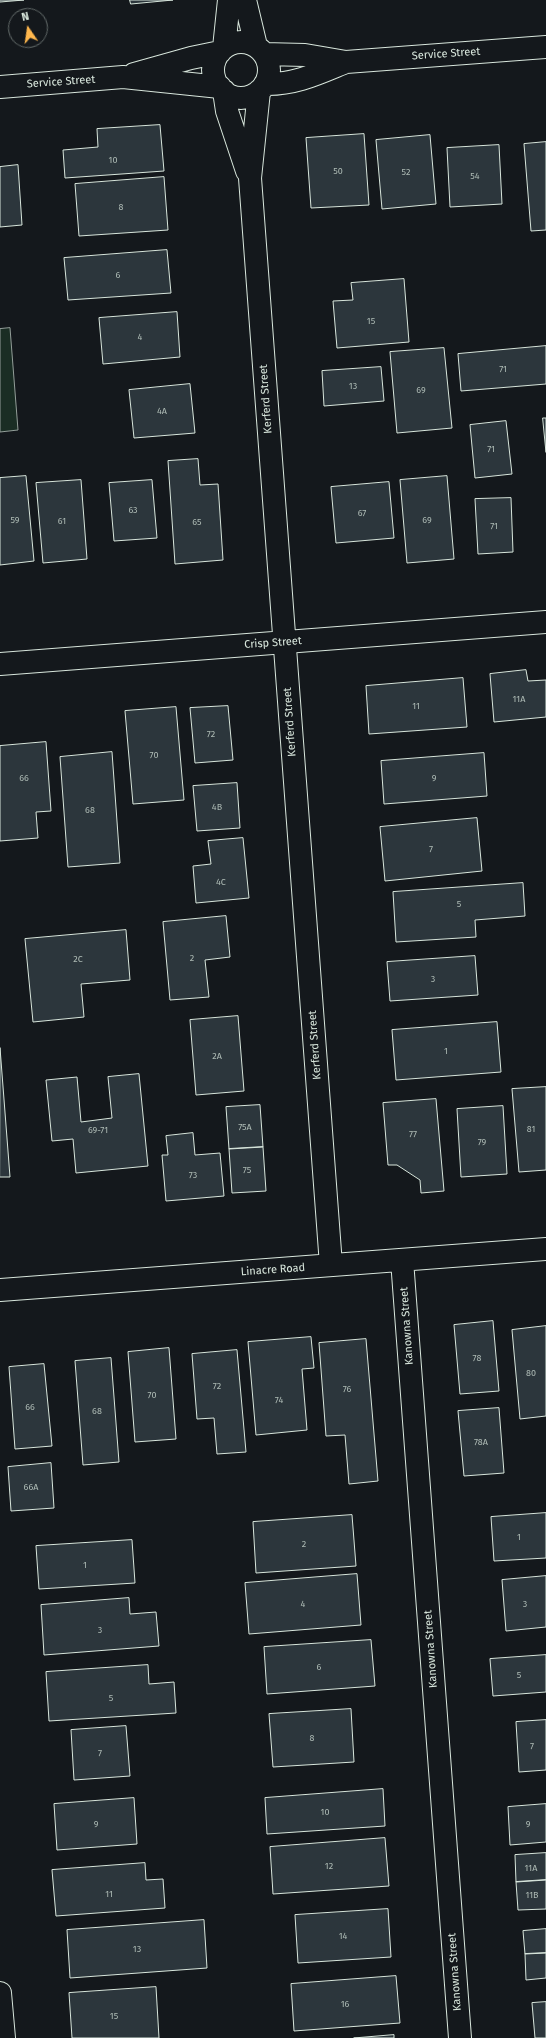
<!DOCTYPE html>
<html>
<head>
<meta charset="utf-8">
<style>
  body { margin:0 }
  #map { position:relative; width:546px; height:2038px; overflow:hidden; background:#14181c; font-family:"Fira Sans",sans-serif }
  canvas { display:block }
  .north { position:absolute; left:8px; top:8px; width:40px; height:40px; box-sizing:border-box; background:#14181c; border:1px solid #626a69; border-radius:50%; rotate:347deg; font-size:11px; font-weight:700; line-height:16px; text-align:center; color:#d8e6dc }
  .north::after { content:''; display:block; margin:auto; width:14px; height:18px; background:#ffb74d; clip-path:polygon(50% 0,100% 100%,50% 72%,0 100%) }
</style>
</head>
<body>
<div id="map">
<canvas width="546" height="2038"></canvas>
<div class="north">N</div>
</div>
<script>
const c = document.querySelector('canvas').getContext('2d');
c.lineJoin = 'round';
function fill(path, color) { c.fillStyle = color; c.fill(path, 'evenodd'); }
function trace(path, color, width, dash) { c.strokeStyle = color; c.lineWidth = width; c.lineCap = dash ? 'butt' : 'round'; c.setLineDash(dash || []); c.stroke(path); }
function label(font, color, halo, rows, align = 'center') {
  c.font = font + ' "Fira Sans",sans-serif'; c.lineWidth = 3; c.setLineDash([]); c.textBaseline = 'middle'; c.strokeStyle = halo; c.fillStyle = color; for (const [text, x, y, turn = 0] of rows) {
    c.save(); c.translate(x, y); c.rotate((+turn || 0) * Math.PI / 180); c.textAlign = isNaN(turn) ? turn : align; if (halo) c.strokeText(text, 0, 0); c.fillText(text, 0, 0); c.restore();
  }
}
const green = new Path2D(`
  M10,328L18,430L0,432V329Z`);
fill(green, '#1a2d24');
trace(green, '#939e99', 1);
const building = new Path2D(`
  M0,0H24L0,2Z
  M130,0H173L131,4Z
  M160,125L164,171L65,178L63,150L98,147L97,129Z
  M364,134L369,205L311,208L306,138Z
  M430,135L436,204L382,209L376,140Z
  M546,142V230L531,231L524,144Z
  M499,145L502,204L450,207L447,148Z
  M18,165L22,225L0,227V167Z
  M164,177L168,230L79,236L75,184Z
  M167,250L171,293L68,300L64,258Z
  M404,279L409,342L337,348L333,301L353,300L351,283Z
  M177,312L180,357L103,364L99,318Z
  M546,346V384L461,391L458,354Z
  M444,348L452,428L397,433L390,352Z
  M381,367L384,401L324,406L322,371Z
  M190,384L195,433L134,438L129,390Z
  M543,418H546V452Z
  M506,421L512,474L475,478L470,425Z
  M198,459L200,485L218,484L223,560L175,564L168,461Z
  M26,476L34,561L0,565V478Z
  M447,476L454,559L407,563L400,480Z
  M81,480L87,559L43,563L36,483Z
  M152,480L157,538L114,541L109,483Z
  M389,482L394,538L336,543L331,487Z
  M511,498L513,552L478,554L475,499Z
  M526,670L528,681L546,680V717L494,722L490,674Z
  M463,678L467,727L369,734L366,686Z
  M228,706L233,760L195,763L190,708Z
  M176,707L184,800L133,804L125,711Z
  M46,742L51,811L36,812L38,838L0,841V746Z
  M112,752L120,863L68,867L60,757Z
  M484,753L487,796L384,804L381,761Z
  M237,783L240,828L197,831L193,786Z
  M477,818L482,871L385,881L380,827Z
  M243,838L249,898L196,903L193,866L211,864L208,841Z
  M523,883L525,916L475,920L476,937L396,942L393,892Z
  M226,916L230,957L205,960L209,997L170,1000L163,922Z
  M126,930L130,980L81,984L84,1017L33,1022L25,939Z
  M475,956L478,995L390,1001L387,962Z
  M238,1016L244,1091L196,1095L190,1020Z
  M497,1022L501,1072L396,1080L392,1030Z
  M0,1048L10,1177H0Z
  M139,1074L148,1166L76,1173L73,1139L52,1141L46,1080L77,1077L81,1122L112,1118L108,1077Z
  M546,1087V1170L519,1172L512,1089Z
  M436,1099L444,1191L421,1193L420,1180L397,1165H388L383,1103Z
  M260,1105L263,1147L229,1149L226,1107Z
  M503,1106L507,1174L461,1177L457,1109Z
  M193,1133L195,1155L220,1153L224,1196L166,1201L162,1155H168L166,1136Z
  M263,1147L266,1191L232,1193L229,1149Z
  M493,1321L499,1391L460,1394L454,1325Z
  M546,1326V1416L520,1419L512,1330Z
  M311,1337L314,1368L302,1369L307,1430L256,1435L248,1342Z
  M366,1339L378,1481L349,1484L345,1435L326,1436L319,1343Z
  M169,1348L176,1439L135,1442L128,1352Z
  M237,1350L246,1452L217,1454L214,1418L197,1419L192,1354Z
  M111,1358L119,1462L83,1465L75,1361Z
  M44,1364L52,1446L15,1449L9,1367Z
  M499,1408L504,1473L464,1476L458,1411Z
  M51,1463L54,1508L11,1511L8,1467Z
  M546,1513V1558L494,1561L491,1517Z
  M352,1515L356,1566L256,1573L253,1522Z
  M132,1540L135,1583L39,1589L36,1546Z
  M357,1574L361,1625L249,1634L245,1583Z
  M546,1576V1627L506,1631L502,1580Z
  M129,1598L130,1614L156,1612L159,1646L44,1655L41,1605Z
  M371,1640L375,1686L267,1694L264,1647Z
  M546,1655V1692L493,1696L490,1659Z
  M148,1665L149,1684L174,1682L176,1713L49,1721L46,1672Z
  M351,1709L354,1762L273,1767L269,1714Z
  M546,1720V1770L519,1772L516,1722Z
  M126,1726L130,1776L74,1780L71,1730Z
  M383,1789L385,1826L267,1834L265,1798Z
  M134,1798L137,1844L57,1850L54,1804Z
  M546,1804V1842L510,1845L508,1807Z
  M385,1838L389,1886L273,1894L270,1847Z
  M546,1853V1880L516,1882L515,1855Z
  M145,1863L146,1880L163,1879L165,1908L56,1916L52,1870Z
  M546,1880V1909L518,1910L516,1882Z
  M388,1909L391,1957L298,1963L295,1915Z
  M204,1920L207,1968L70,1978L67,1930Z
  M546,1929V1953L525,1954L523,1931Z
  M546,1953V1978L526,1980L525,1954Z
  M396,1976L400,2023L294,2031L291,1984Z
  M156,1987L159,2038H72L69,1993Z
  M546,2002V2038H535L532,2003Z
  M394,2035V2038H354Z`);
fill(building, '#2c363c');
trace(building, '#d8e6dc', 1);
const street = new Path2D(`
  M245,0L256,46
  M213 70a28 28 0 1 1 56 0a28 28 0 1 1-56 0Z
  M224,48L229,0
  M264,54L305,55L346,62L546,47
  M134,74L191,58L220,52
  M265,84C295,85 319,73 346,62
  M0,87L123,77L220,87
  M224,91L227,111L247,171
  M259,91L250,178L331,1265
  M0,664L546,622
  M402,1260L460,2038
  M0,1290L546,1249
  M0,1993L4,2038`);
trace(street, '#d8e6dc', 24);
trace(street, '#14181c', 22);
label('9px', '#adbab4', null, [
  ["10",113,160],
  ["50",338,171],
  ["52",406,172],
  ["54",475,176],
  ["8",121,207],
  ["6",118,275],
  ["15",371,321],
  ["4",140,337],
  ["71",503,369],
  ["13",353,386],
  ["69",421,390],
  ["4A",162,411],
  ["71",491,449],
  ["63",133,510],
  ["67",362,513],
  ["59",15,520],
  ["69",427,520],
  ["61",62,521],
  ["65",197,522],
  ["71",494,526],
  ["11A",519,699],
  ["11",416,706],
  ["72",211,734],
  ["70",154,755],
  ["66",24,778],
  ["9",434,778],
  ["4B",217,807],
  ["68",90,810],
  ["7",431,849],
  ["4C",221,882],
  ["5",459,904],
  ["2",192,958],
  ["2C",78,959],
  ["3",433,979],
  ["1",446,1051],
  ["2A",217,1056],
  ["75A",245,1127],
  ["81",531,1129],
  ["69-71",98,1130],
  ["77",413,1134],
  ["79",482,1142],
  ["75",247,1170],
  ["73",193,1175],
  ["78",477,1358],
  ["80",531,1373],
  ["72",217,1386],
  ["76",347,1389],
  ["70",152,1395],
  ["74",279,1400],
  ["66",30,1407],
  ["68",97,1411],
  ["78A",481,1442],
  ["66A",31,1487],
  ["1",519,1537],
  ["2",304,1544],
  ["1",85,1565],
  ["4",303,1604],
  ["3",525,1604],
  ["3",100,1630],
  ["6",319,1667],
  ["5",519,1675],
  ["5",111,1698],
  ["8",312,1738],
  ["7",532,1746],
  ["7",100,1753],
  ["10",325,1812],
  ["9",96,1824],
  ["9",528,1824],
  ["12",329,1866],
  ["11A",531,1868],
  ["11",109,1894],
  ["11B",532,1895],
  ["14",343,1936],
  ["13",137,1949],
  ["16",345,2004],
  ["15",114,2016]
]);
label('11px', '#d8e6dc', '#14181c', [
  ["Service Street",446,54,-4],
  ["Service Street",61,82,-4],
  ["Kerferd Street",266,399,-94],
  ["Crisp Street",273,643,-4],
  ["Kerferd Street",290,722,-94],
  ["Kerferd Street",315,1045,-94],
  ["Linacre Road",273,1270,-4],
  ["Kanowna Street",407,1326,-94],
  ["Kanowna Street",431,1649,-94],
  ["Kanowna Street",455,1972,-94]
]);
</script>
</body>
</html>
